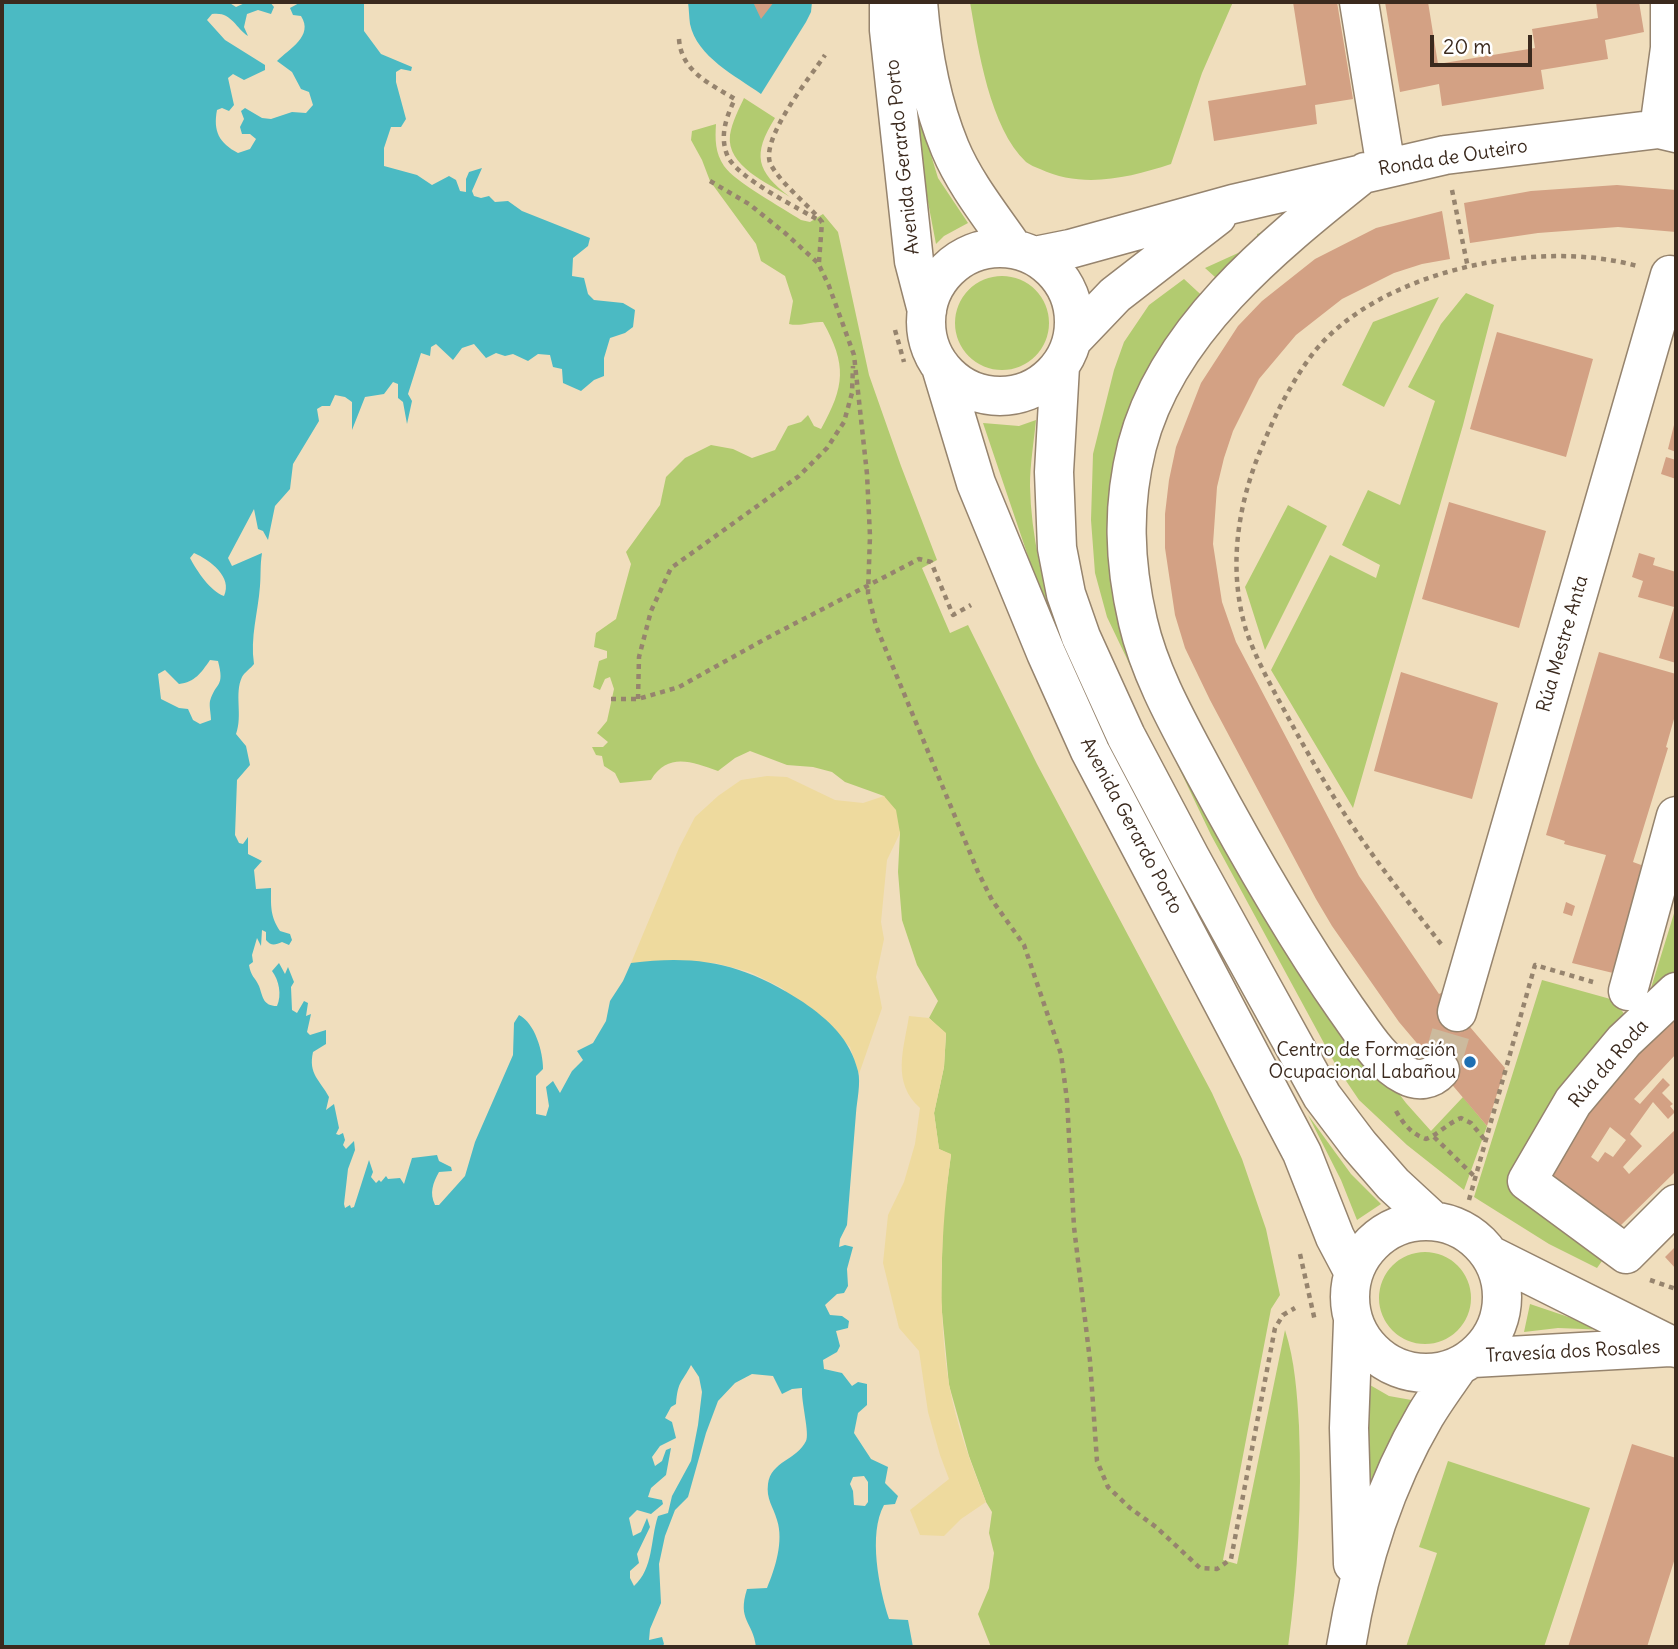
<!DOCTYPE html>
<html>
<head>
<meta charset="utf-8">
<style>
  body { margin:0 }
  #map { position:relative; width:1678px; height:1649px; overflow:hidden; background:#f0debd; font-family:Delius,sans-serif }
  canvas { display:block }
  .frame { position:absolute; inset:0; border:4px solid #3b2a1e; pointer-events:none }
  .scale { position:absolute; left:1430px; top:35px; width:102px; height:32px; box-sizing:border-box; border:4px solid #3b2a1e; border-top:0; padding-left:9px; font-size:21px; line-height:24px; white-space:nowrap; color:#3b2a1e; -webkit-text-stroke:5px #fff; paint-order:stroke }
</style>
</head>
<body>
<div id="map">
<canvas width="1678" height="1649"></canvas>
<div class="frame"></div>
<div class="scale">20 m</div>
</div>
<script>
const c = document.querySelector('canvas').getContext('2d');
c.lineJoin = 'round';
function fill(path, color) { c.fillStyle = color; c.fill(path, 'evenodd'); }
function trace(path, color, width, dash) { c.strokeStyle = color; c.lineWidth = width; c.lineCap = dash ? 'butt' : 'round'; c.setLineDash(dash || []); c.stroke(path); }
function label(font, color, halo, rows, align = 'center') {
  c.font = font + ' Delius,sans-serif'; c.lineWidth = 5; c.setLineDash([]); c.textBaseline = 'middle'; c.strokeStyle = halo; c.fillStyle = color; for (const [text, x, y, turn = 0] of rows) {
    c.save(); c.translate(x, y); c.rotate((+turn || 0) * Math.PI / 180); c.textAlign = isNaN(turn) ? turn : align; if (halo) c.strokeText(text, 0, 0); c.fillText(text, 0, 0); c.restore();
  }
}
fill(new Path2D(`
  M970,2H1233L1202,73L1171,164C1128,178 1083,189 1040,169C1035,167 1030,165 1026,162C990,128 978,49 970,2Z
  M744,98L775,118C752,155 756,171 790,197C768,183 726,166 730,135C732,122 739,109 744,98Z
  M917,109L938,178L968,223L944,236L936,244L919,155Z
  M716,124C715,139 715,153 724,166C735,182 783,208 801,220L810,222L823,214L838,232L869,375L901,466L937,560L922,568L950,633L968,625L1037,764L1212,1093L1242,1159L1266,1229L1280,1295L1271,1309L1223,1560L1237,1564L1285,1330C1295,1361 1297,1394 1299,1426C1302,1501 1298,1574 1288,1647H991L978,1614L989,1588L994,1553L989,1533L992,1512L986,1502L969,1456L949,1385L941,1302L943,1214L951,1155L939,1149L934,1113L944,1067L946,1034L929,1018L938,1001L917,965L902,920L898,872L900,833L884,796L845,782L832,772L813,767L787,765L750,751L735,758L718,771C692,762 668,752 651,780L620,783L615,773L604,766L602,756L596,755L592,747H603L608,742L597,733L607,721L614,689L610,677L605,679L600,690L593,687L599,661L607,658V651L594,647L596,633L616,619L631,564L626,552L660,505L666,477L685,458L711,445L733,449L752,458L775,450L788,426L801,422L808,415L814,426L821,429C845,386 847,365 823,322C810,321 801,327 789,324L793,301L785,276L761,261L756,244L710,181L702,160L691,140L692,131Z
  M1296,221L1225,286L1205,268L1258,244L1257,234Z
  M955 323a47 47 0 1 1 94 0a47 47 0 1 1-94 0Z
  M1184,279L1210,303L1157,363L1120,577L1366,1050L1406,1103L1431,1131L1463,1097L1487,1126L1464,1190L1407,1145L1359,1100L1338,1069L1211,835L1107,617L1095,573L1091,520L1093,454L1114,370L1124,342L1149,305Z
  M1466,293L1494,305L1463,425L1353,808L1271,670L1330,555L1376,578L1380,565L1342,545L1368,490L1400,505L1435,401L1408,387L1441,324Z
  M1439,297L1384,407L1342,385L1373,322Z
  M1036,420C1034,441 1030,464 1030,486C1031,536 1043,583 1057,631L1032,568L983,423L1019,426Z
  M1288,505L1327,526L1265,650L1245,587Z
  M1676,907V976L1662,990L1651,988Z
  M1542,980L1614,1000L1625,1015L1510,1187L1545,1219L1602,1261L1597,1268L1549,1244L1474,1197Z
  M1308,1115L1351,1174L1381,1204L1357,1220L1341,1180Z
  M1379 1298a46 46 0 1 1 92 0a46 46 0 1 1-92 0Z
  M1530,1304L1607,1330L1558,1328L1524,1332Z
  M1363,1381L1389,1396L1417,1401L1365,1534Z
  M1448,1461L1590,1508L1544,1647H1406L1437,1553L1419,1547Z`), '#b2cb70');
fill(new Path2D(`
  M767,776L787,777L835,800L863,803L884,796L896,810L900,833L887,860L881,922L884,939L876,977L882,1008L859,1074L850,1047L782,988L750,972L715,963H631L679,848L695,817L718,796L741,780Z
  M909,1016L929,1018L946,1033L944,1067L934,1113L939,1149L951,1154C941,1230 937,1308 949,1384C956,1424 971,1464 986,1502L961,1519L944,1536L920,1535L910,1510L949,1479L940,1455L928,1412L919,1351L899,1328L883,1263L888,1215L904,1182L915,1144L920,1108C891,1082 904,1049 909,1016Z`), '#eeda9e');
fill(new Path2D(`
  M2,2H228L236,7L247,2H270L274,7L271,14L258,10L247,14L244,27L248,36C235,27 231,11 212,14L207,20L225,40L265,65V70L244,80L233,74L228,78L234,105L229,111L222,108L217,110C213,131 219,143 238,153L250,149L256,139L250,134H242L240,127L244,119L241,111L245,108L262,118L271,119L292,112L306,113L313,105L309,92L301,89L292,72L277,61C289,49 314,36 301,16L293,15L290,8L301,2H364V31L381,54L412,67L411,71L401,69L396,72V82L406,119L401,127H391L384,148V166L417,175L432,185L449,176L456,180L460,191L466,192V179L469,172L482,168L472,191L474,196L481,198L489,196L495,202L508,201L522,211L590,238L588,246L573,258L572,276L584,278L588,294L594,300L623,303L635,310L633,327L625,333L610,338L604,358V376L594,380L581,391L563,383L562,369L553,367L550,355L538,354L528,361L513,354L505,356L496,353L486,358L474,344L462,348L453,360L436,344L431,347L430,356L421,353L408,394L412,401L407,424L403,402L398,398V384L393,382L384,394L365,397L352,430V402L345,397L335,395L330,406H322L317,409L319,421L293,464L290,489L275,506L268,540L263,531L258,529L254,509L228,558L232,566L262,553C260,565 261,575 260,586C258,613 250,637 254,664C251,668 244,673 242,677C234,694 243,715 236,734L246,746L250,765L237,780L235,835L239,843L243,844L248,837V854L262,861L254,870L256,889L271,888C271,906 270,916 280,931L290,934L292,940L289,945L282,942C275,945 271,946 266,940V932L262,930L261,946L257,938L252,955L253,962L249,965C251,977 255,977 259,986C263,997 263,1006 277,1006C282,995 279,980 272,971L279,963L285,974L288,967L294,982L291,987L292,1010L297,1013L304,1001L308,1003L306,1016L311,1014L307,1032L310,1035L326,1030V1044L313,1052C308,1074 320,1080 329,1097L326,1110L334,1104L339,1128L336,1134L339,1135L343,1133L345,1140L343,1145L346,1149L354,1141L355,1150L348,1169L344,1204L345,1208L350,1205L351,1208L354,1207L369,1160L373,1172L371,1177L376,1183L379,1180L381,1182L386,1176L388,1179L400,1178L404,1184L412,1158L437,1155L439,1161L451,1167L452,1171L439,1172C433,1183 429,1193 435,1205H439L465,1176L475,1142L513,1055L514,1023L519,1015C535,1023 543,1052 543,1069L536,1076V1114L546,1116L549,1106L546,1087L553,1081L560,1093L572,1071L583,1060L577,1051L593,1043L606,1021L610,1001L623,981L631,963C699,954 745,964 803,1002C829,1020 850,1039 858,1071C861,1083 857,1100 856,1113C853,1150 850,1188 847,1225L840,1239L839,1247L845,1245L853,1247L847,1269L848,1286L844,1293L837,1294L825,1305L830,1315L842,1316L849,1321L848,1328L836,1331L840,1346L837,1352L823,1360L824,1369L842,1373L852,1386L858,1382L867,1384V1405L858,1413L854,1433L871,1459L888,1467L885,1483L898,1496L895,1504L884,1505C868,1534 879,1588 889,1619L908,1620L913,1647H756C753,1621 737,1621 747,1589L767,1588C775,1569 784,1541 777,1520C773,1506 766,1499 768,1484C771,1461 797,1460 806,1441C810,1434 801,1402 802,1388L792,1389L782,1394L773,1376L752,1374L735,1383L718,1401L706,1433L688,1497L675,1510L665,1536L659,1564L661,1603L650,1629L649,1640L662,1637L664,1644L662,1647H2ZM194,553C210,560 233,577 224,596C210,591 197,571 190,558ZM210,660L218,661C225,688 216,681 210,701C209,706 211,714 211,720L200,724L193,720L188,709L179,708L161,699L158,674L165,670L179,684C195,682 201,673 210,660ZM691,1365L699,1377L702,1392L698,1425L691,1461L672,1496L668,1513L658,1516C650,1540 654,1568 634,1586L630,1578V1571L639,1563L637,1554L650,1527L647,1518L641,1532L633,1536L629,1518L637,1510L651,1514L663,1504L662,1500L648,1497L651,1488L666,1475L671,1448L666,1450L662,1461L655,1466L652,1457L660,1446L676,1438L672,1422L665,1418L671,1407L676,1404C678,1380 682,1383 691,1365ZM864,1476L868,1482V1502L865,1506L854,1505L853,1491L850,1484L853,1477Z
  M688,2H812L811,12L806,22L761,94C736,76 697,57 690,24C689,17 689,9 688,2Z`), '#4bbac3');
fill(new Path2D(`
  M753,2H774L761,19Z
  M1293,2H1337L1353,99L1315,105L1317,124L1214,141L1208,101L1306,85Z
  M1385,2H1428L1438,64L1535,48L1532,29L1598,18L1596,2H1639L1644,32L1605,40L1608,59L1541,70L1544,89L1442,106L1439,84L1400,92Z
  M1617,185L1676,190V232L1618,227L1538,233L1470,243L1464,203L1531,191Z
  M1442,211L1450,259L1422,264L1394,273L1342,299L1296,335L1259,379L1233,431L1224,458L1217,487L1213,544L1222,602L1236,642L1359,876L1439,994L1441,993L1505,1068L1487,1126L1399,1022L1332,926L1316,899L1210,700L1185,648L1175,615L1165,548V514L1169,480L1176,447L1201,383L1238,326L1262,301L1315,259L1376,228Z
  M1497,332L1593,359L1566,457L1470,429Z
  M1675,421H1676V452L1668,449Z
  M1666,457L1676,460V479L1661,474Z
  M1449,502L1546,531L1519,628L1422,599Z
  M1639,553L1655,558L1653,565L1676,572V663L1659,658L1674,607L1638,597L1643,581L1632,577Z
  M1599,652L1676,674V712L1666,747L1668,748L1633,862L1644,866L1613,973L1572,963L1606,855L1564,844L1565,841L1546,835Z
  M1401,672L1498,703L1472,799L1374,771Z
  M1566,902L1575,906L1572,916L1563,913Z
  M1676,1011V1054L1634,1099L1640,1104L1663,1078L1670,1085L1662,1093L1673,1104L1670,1106L1675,1112L1668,1119L1653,1102L1630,1134L1642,1146L1623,1167L1629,1174L1676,1129V1171L1618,1228L1584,1199L1548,1173L1586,1109ZM1610,1127L1626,1140L1613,1157L1605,1152L1598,1162L1591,1157Z
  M1676,1246V1269L1665,1257Z
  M1632,1444L1676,1458V1555L1647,1647H1568Z`), '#d3a184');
trace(new Path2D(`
  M1440,1070L1457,1012`), '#ccba9d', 38, [38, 19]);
const minor = new Path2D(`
  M889,2V30L914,261L927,311
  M918,2C922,51 931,102 950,148C965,184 991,216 1013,248
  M1359,2L1386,168
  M1659,129L1670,48V2
  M1365,172C1275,244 1167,329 1137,446C1122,506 1124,562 1138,622C1150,674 1178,723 1203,770C1247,852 1293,933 1346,1009C1362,1031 1380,1062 1405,1075C1418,1082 1431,1080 1440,1070
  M926 322a74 74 0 1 1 148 0a74 74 0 1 1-148 0Z
  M1035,256L1070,249L1233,204L1445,155L1659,129L1676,133
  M1072,340L1115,295L1217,216
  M1060,366L1054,472L1057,548L1066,594L1081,637L1126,736L1190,857L1322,1096L1359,1145L1393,1184L1432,1220
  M941,367L976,483L1046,653L1090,751L1302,1153L1335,1237L1353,1271
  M1628,991L1676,816
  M1676,992L1624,1041L1573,1102L1527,1181L1626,1254L1676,1204
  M1457,1012L1670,275L1676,277
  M1350 1297a76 76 0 1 1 152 0a76 76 0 1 1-152 0Z
  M1490,1255L1676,1348
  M1473,1358L1670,1347
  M1353,1564L1349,1428L1353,1322
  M1346,1647C1359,1567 1384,1486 1425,1416C1435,1399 1447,1383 1458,1367`);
trace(minor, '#96846e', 41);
trace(new Path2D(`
  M679,39C681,71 710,84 735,99C726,117 719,137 728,157C739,179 800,209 822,222
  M710,181L749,204L785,233L818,263L829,286L854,355L867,474L870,536L868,593L876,626L978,872L992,900L1024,945L1061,1054L1067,1100L1074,1227L1090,1361L1097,1461L1108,1487L1130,1508L1156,1527L1200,1568L1217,1569L1231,1559L1275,1328L1283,1315L1295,1308
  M1452,190L1468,268
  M819,262L822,222C807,203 783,186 771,165C758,141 811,76 825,55
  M895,330L904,362
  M611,699H638L679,687L767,638L919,559L931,562L953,615L971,605
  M638,699L639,657L651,611L671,568L799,476L827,448L844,422L852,393L853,366
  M1441,944C1413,908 1384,872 1358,834C1333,798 1311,759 1290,721C1274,691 1257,662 1246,630C1229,573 1236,514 1257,459C1272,421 1289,385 1314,352C1380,270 1539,238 1637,266
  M1396,1111C1404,1125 1412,1134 1426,1139C1439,1134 1448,1123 1461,1118L1471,1123L1485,1140
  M1434,1137L1475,1177
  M1469,1200L1535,965L1593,982
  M1300,1254L1315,1321
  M1650,1280L1676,1289`), '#96846e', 4.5, [5, 5]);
trace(minor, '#fff', 38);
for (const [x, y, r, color] of [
  [1470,1062,7,"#1f6fb2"]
]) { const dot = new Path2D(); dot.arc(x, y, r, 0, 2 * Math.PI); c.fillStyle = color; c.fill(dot); trace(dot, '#fff', 2.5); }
label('19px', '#3b2a1e', '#fff', [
  ["Avenida Gerardo Porto",903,157,-96],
  ["Ronda de Outeiro",1453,158,-9],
  ["Rúa Mestre Anta",1563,644,-74],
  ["Avenida Gerardo Porto",1131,826,62],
  ["Rúa da Roda",1609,1064,-49],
  ["Travesía dos Rosales",1573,1352,-3]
]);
label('19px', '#3b2a1e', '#fff', [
  ["Centro de Formación",1456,1051],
  ["Ocupacional Labañou",1456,1073]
], 'right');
</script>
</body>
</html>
